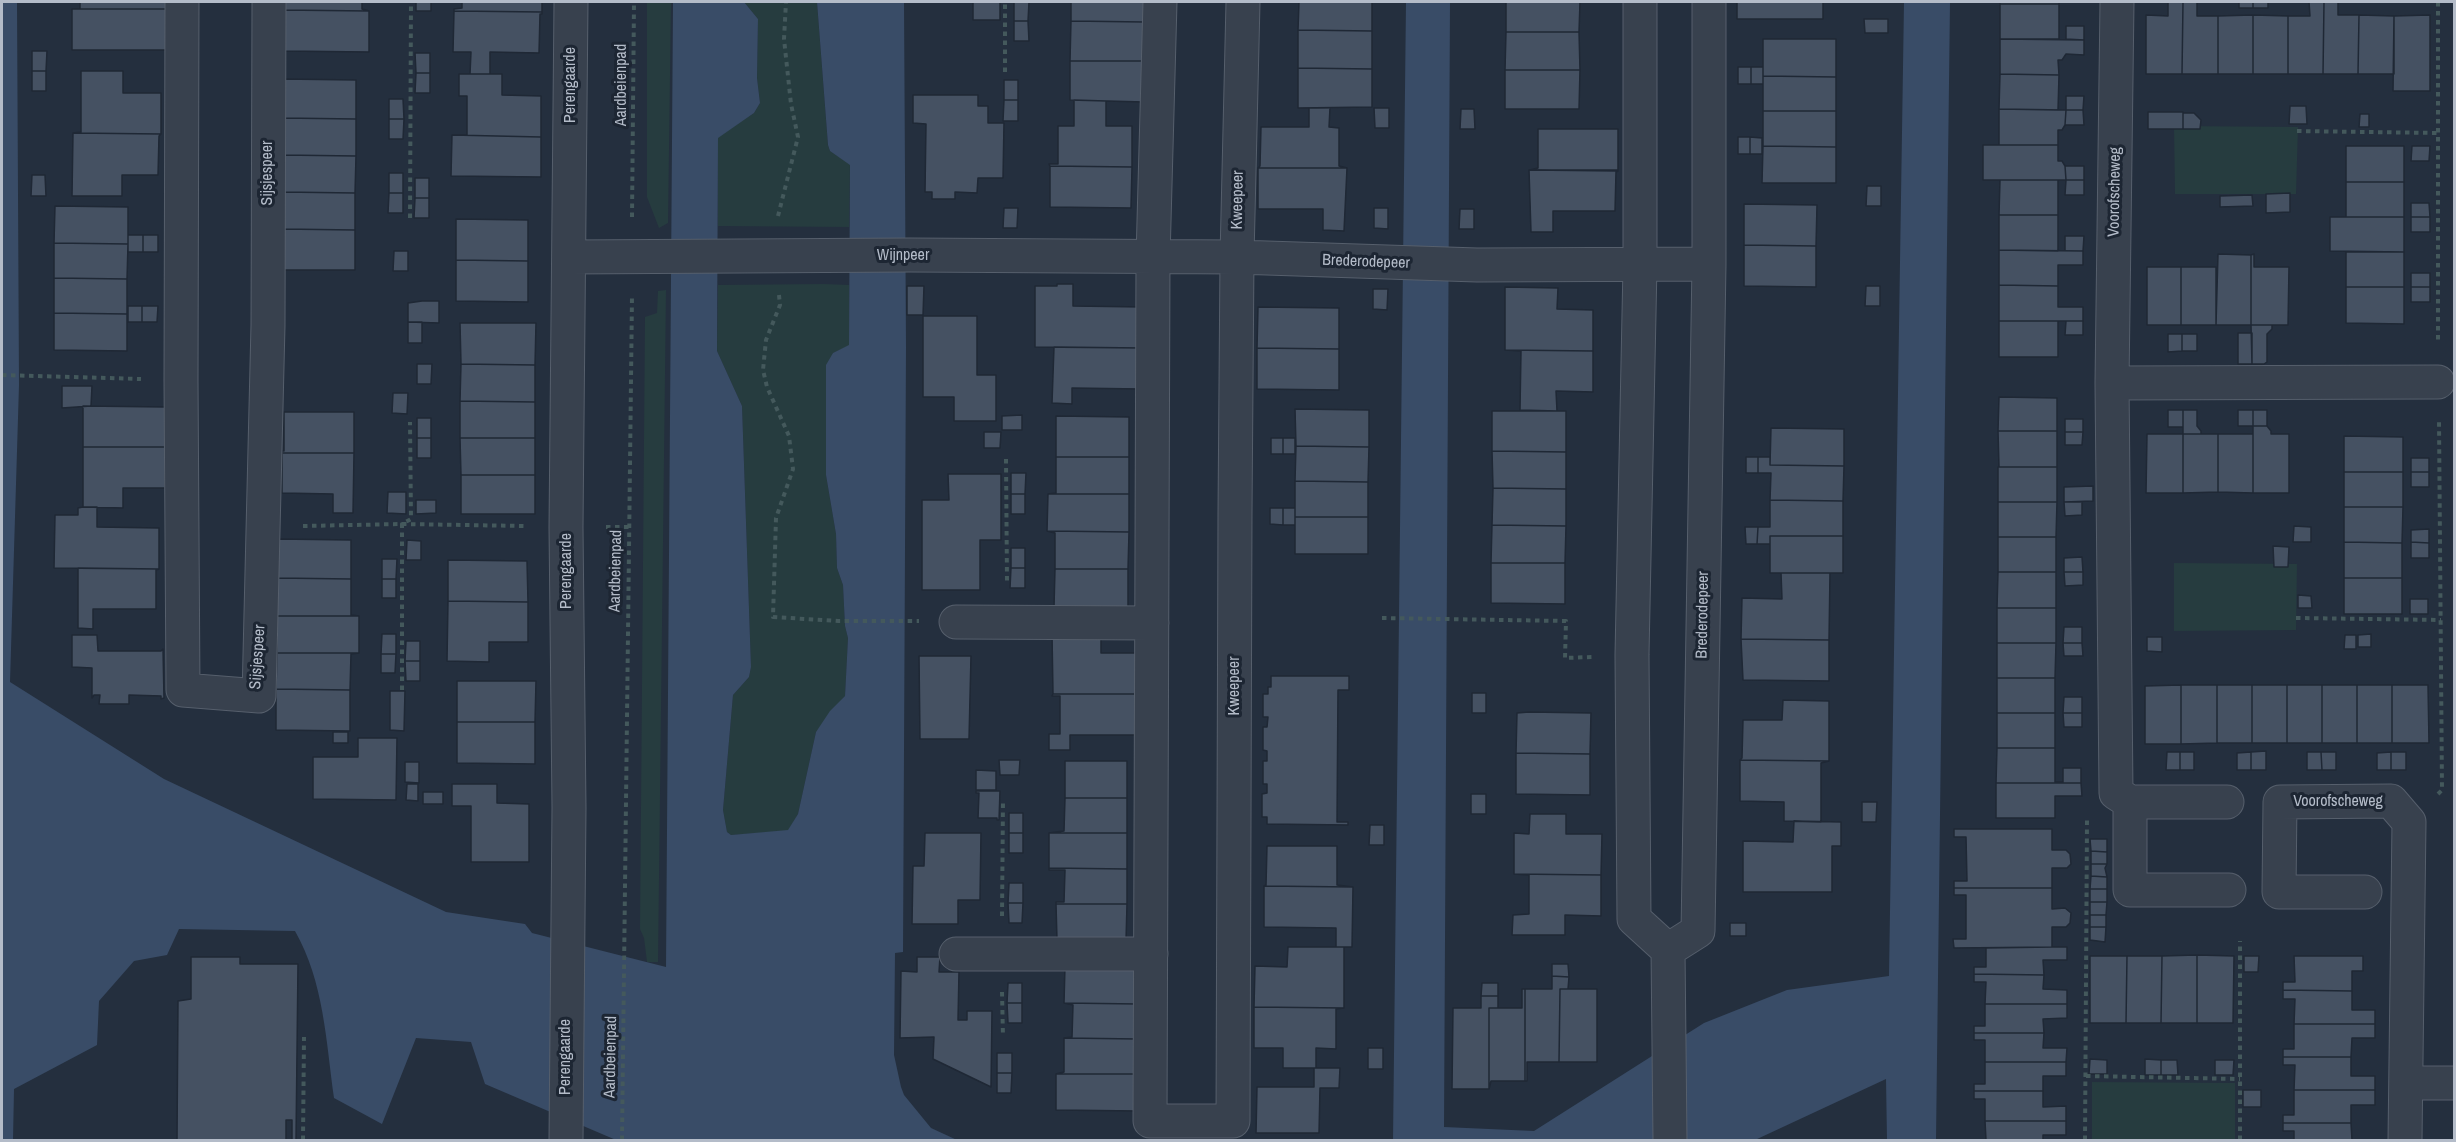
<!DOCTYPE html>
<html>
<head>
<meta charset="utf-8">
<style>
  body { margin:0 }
  #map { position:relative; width:2456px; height:1142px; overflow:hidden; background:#242f3e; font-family:"Archivo Narrow",sans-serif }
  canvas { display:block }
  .frame { position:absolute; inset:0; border:3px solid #b4bcc9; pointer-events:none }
</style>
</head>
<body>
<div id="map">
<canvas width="2456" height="1142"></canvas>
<div class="frame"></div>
</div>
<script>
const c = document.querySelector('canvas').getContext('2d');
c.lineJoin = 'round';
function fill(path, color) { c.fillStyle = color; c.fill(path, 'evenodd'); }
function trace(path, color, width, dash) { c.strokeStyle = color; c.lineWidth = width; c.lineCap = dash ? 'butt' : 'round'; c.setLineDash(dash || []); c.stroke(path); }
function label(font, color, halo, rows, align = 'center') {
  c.font = font + ' "Archivo Narrow",sans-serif'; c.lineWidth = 6; c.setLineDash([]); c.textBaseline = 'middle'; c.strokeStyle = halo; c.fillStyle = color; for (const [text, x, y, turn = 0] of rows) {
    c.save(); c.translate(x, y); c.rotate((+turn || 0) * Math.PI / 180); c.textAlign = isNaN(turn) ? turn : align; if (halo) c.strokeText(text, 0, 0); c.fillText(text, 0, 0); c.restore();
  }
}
fill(new Path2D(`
  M647,2H671L668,223L659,228L647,197Z
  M744,2H817L828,145L830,151L850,164L849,227L718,226V137L754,113L760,103L757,78L758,19Z
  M2174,126L2298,127L2296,194H2175Z
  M824,284L849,285V346L833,353L827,410L826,475L836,534L837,568L843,585L845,626L848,638L845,696L816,732L798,814L788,831L731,835L727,832L723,810L733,695L749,677L751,667L742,406L717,351L718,285Z
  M666,290L658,962H647L644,938L640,929L645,317L657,313L658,291Z
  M2174,563L2297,564L2296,630L2174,631Z
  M2092,1082L2235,1083V1140H2092Z`), '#263c3f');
fill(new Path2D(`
  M2,2H17L19,385L10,682L164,779L446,912L525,924L532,933L666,967L673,2H744L758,19L757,78L760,103L754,113L718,138L717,351L742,406L751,667L749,677L733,695L723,810L727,832L731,835L788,830L798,814L816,732L830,711L845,696L848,638L845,626L843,585L837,568L836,534L826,475V365L833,353L849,345L850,165L830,151L828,145L817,2H904L906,347L903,952L895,953L894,1055L901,1087L904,1095L931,1128L957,1140H616L485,1084L471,1042L416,1038L382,1124L334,1098C326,1041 324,982 295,931L179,929L167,955L134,961L99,1001L97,1045L14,1089L13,1140H2Z
  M1406,2H1450L1444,1127L1534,1131L1704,1023L1787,990L1889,976L1904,2H1950L1936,1140H1887L1886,1079L1755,1140H1393Z`), '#394c67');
const building = new Path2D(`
  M80,2H168V9H80Z
  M281,2H362V9L369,11L281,10Z
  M416,2H431V11H416Z
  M462,2H542V12L454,11V9L462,8Z
  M973,2H1000V20H973Z
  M1014,2H1029L1028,21H1014Z
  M1071,2H1144V22L1071,21Z
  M1299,2H1372V31L1298,30Z
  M1506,2H1580L1579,32H1506Z
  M1737,2H1823V19H1737Z
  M2000,2H2059V4H2000Z
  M2168,2H2183L2182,74H2146V15L2168,16Z
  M2183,2H2197V16H2218V74H2182Z
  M2239,2H2253V8H2239Z
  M2253,2H2268V8H2253Z
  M2309,2H2324L2323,74H2288V16H2310Z
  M2324,2H2338V15H2359L2358,74H2323Z
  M2000,4H2059V39H2000Z
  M72,9H168V50H72Z
  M281,10L369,11V52L283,51Z
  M454,11L542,12V14H540L539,53L490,52V74H470L471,52H453Z
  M2253,15V74H2218V16Z
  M2253,15L2288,16V74H2253Z
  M2359,15L2394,16V74H2358Z
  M2430,15V91H2393L2394,16Z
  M1864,19H1888V33H1865Z
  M1014,21H1028L1029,41H1014Z
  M1071,21L1144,22V61H1070Z
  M2066,26H2084V40L2066,39Z
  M1298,30L1372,31V69L1298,68Z
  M1506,32H1579L1580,70H1505Z
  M1763,39H1836V77L1763,76Z
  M2000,39L2084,40V55L2066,54L2062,60H2058L2059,75L2000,74Z
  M32,51H47L46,71H32Z
  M415,53H430V73H416Z
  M1070,61H1144V102L1070,100Z
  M1738,67H1751V84H1738Z
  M1751,67H1763V84H1751Z
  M1298,68L1372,69V107L1298,108Z
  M1505,70H1580L1579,109H1505Z
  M32,71H46V91H32Z
  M81,71H123V93H161V134L73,133L81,132Z
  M416,73H430V93H415Z
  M459,74H502V95L541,96V137L452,135H467V96H459Z
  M2000,74L2059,75L2058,110L1999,109Z
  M1763,76L1836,77V111H1763Z
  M282,79L356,80V119L282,118Z
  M1004,80H1018V100H1004Z
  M913,95H978V106H988V123H1004L1003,178H978L977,193L955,192V199H932V192H925L926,124L913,123Z
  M2066,96H2084L2083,110H2066Z
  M389,99H403L404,119H389Z
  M1004,100H1018V121H1003Z
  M1074,100L1106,101V126H1132V167L1050,166L1049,164H1058V126H1074Z
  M2290,106H2306L2307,124H2289Z
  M1309,108H1330L1329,127L1339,128V166L1347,168H1258L1260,166L1261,127H1309Z
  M1374,108H1389V128H1375Z
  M1461,109H1474L1475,129H1460Z
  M1999,109L2066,110L2065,125L2062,130H2058V145H1999Z
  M2066,110H2083L2084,125H2065Z
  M1763,111H1836V147L1763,146Z
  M2148,112H2183V129H2148Z
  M2183,113H2194L2201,120L2200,129H2183Z
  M2360,114H2369V127H2359Z
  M282,118L356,119V156L282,155Z
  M389,119H404L403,139H389Z
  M1538,129H1618V170H1530L1538,168Z
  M73,133L161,134L159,136L158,175H122V196H72Z
  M452,135L541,137V177L451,176Z
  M1738,137H1750V154H1738Z
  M1750,137L1762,138V154H1750Z
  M1983,145H2058V161H2062L2065,166L2066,180H1983Z
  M1763,146L1836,147V183H1762Z
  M2346,146H2404V182H2346Z
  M2412,146H2430L2429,161H2411Z
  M282,155L356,156L355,193L282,192Z
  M1050,166L1132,167L1131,208L1050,207Z
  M2065,166H2084V180H2066Z
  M1258,168H1347L1344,231L1323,230V209H1258Z
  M1529,170L1618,171L1616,172L1615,211H1553V232H1531Z
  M389,173H403V193H389Z
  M32,175H45L46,196H31Z
  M415,178H429V198H415Z
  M2000,180H2058V215H1999Z
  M2066,180H2084V195H2065Z
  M2346,182H2404V217H2346Z
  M1867,186H1881V206H1866Z
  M282,192L355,193V230L282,229Z
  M389,193H403V213H388Z
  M2290,193V212L2266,213V194Z
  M2252,195L2253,206L2220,207V196Z
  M415,198H429V218H414Z
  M2411,203H2429L2430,217H2411Z
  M1744,204L1817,205L1816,246L1744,245Z
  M55,206L128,207V244L54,243Z
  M1004,208H1018L1017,228H1003Z
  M1374,208H1388V229L1374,228Z
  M1460,209H1474V229H1459Z
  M1999,215H2058V251L1999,250Z
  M2330,217H2404V252L2330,251Z
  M2411,217H2430V232H2411Z
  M456,219L528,220V261L456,260Z
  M282,229L355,230V270H281Z
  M128,235H143V252H128Z
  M143,235H158V252H143Z
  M2065,236H2084L2083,251H2065Z
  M54,243L128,244L127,279L54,278Z
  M1744,245L1816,246V287L1744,286Z
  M1999,250L2083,251V265H2058V286L1999,285Z
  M394,251H408V271H393Z
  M2346,252H2404V287H2346Z
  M2218,254L2251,255V325H2216Z
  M2254,254V267H2289L2288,325H2251V255Z
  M456,260L528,261V302L456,301Z
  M2147,267H2181V325H2147Z
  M2181,267H2216V325H2181Z
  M2411,273H2430V287H2411Z
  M54,278L127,279V314L54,313Z
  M1057,284H1073V306L1143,307V348L1035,347V286H1057Z
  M1999,285L2058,286V307H2083V321H1999Z
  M907,286H924L923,315H907Z
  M1866,286H1880V306H1865Z
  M1505,287L1558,288L1557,309L1593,310V351L1505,350Z
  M2346,287H2404V324L2346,323Z
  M2411,287H2430V302H2411Z
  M1373,289H1388L1387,310L1373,309Z
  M422,301H439V323L408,322V303Z
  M128,306H142V322H128Z
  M142,306H158L157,322H142Z
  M1258,307L1339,308V349L1257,348Z
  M54,313L127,314V351L54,350Z
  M923,316H977V375H996V421H954V397H923Z
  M1999,321H2083V335H2065L2066,321H2058V357H1999Z
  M408,322H422V343H408Z
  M460,323H536L535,365L461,364Z
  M2251,325H2272V329L2267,334V362L2264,364H2252Z
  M2238,333H2252V364H2238Z
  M2168,334H2182V351L2168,352Z
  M2182,334H2197V351H2182Z
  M1054,347L1143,348L1141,389L1072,388V404L1052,403Z
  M1257,348L1339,349V390L1257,389Z
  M1505,350L1593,351V392L1556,391L1557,411L1520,410L1521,351Z
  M417,364H432L431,384H417Z
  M461,364L535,365V402L460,401Z
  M62,386H92L91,406L62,408Z
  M393,393H408L407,414L392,413Z
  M1999,397L2057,398V431H1998Z
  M460,401L535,402V438H460Z
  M83,406L165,407V447H83Z
  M1295,409L1369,410V447L1296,446Z
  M2168,410H2183V427H2168Z
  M2183,410H2197V426L2201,431V434H2183Z
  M2238,410H2253V426H2238Z
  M2253,410H2267V426H2253Z
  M1492,411H1566V452L1492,451Z
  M284,412H354V453H282V451H284Z
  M1022,415V430H1002V416Z
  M1056,416L1129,417V457H1056Z
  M417,418H431V438H417Z
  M2065,419H2083V432H2065Z
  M2253,426H2267L2271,431V434H2289V493H2253Z
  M1771,428L1844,429V466L1770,465Z
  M1998,431H2057V467H1999Z
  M984,432H1001L1000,448H984Z
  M2065,432H2083L2082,445H2065Z
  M2147,434H2183V493H2146Z
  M2183,434H2218V492L2183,493Z
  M2218,434H2253V493L2218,492Z
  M2344,436L2403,437V472H2344Z
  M417,438H431V458H417Z
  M460,438H535V475H461Z
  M1271,438H1283V454H1271Z
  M1283,438H1295V454H1283Z
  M1296,446L1369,447L1368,482L1295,481Z
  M83,447H165V488H123V508L83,507Z
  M1492,451L1566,452V489L1493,488Z
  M282,453H354L353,513H333V494L282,493Z
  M1056,457H1129V494H1048L1056,493Z
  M1746,457H1758V473H1746Z
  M1758,457H1770V465L1844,466L1843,501L1770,500L1771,473H1758Z
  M2411,458H2429V472H2411Z
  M1998,467H2057V502H1998Z
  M2344,472H2403V507H2344Z
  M2411,472H2429V487H2411Z
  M1011,473H1026L1025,494H1011Z
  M948,474H1001V540H980V590H922V500H949Z
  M461,475H535V514H461Z
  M1295,481L1368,482V517H1295Z
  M2093,486V501L2064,502V487Z
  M1493,488L1566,489V526L1492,525Z
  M388,492H406V514L387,513Z
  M1011,494H1025V514H1011Z
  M1048,494H1129V532L1047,531Z
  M416,500H436V513L416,514Z
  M1770,500L1843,501V536H1770V544H1757L1758,527H1770Z
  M1998,502H2057L2056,537H1998Z
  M2064,502H2082V515L2065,516Z
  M83,507H97V527L159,528V569L54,568L55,515H78V508Z
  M2344,507H2403L2402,543L2344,542Z
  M1270,508H1283V525L1270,524Z
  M1283,508H1295V525H1283Z
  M1295,517H1368V554H1295Z
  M1492,525L1566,526L1565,563H1491Z
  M2294,526L2311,527V542H2293Z
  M1745,527H1758L1757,544H1746Z
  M2429,529V543L2411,542V530Z
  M1047,531L1129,532L1128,569H1055V533Z
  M1770,536H1843V573H1770Z
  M1998,537H2056V572H1998Z
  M277,539L351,540V579L277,578Z
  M407,540L421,541V560H406Z
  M2344,542L2402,543V578H2344Z
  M2411,542L2429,543V558H2411Z
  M2273,546L2289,547L2288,567H2274Z
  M1011,548H1025V568H1011Z
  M2082,557L2083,572H2064V558Z
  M382,559H397L396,579H382Z
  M448,560L527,561L528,602L448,601Z
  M1491,563H1565V604L1491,603Z
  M78,568L159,569L156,570V609H93V629L78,628Z
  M1011,568H1025V588H1010Z
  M1055,569H1128V608L1054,607Z
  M1998,572H2056V608H1997Z
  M2064,572H2083V585L2065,586Z
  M1781,573H1830L1829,640L1741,639L1742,598L1782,599Z
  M277,578L351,579V615L359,616H277Z
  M2344,578H2402V614H2344Z
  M382,579H396V598H382Z
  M2298,595L2311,596L2312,608H2298Z
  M2410,599H2428V614H2410Z
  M448,601L528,602V642H489V662L447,661Z
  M1997,608H2056V643H1997Z
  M277,616H359V653H277Z
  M2064,627H2082V643H2063Z
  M1052,633L1101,634V653H1141L1140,694H1053Z
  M382,634H396V654H381Z
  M2371,634V647H2358V635Z
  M72,635H97L98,651H161L163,649L164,698L161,699V696L129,695V704H99L100,695H94L92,698V668L72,667Z
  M2345,635H2356V649H2344Z
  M2147,637H2162V652L2147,651Z
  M1741,639L1829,640V681L1743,680Z
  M406,641H420V661H405Z
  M1997,643H2056L2055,678H1997Z
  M2063,643H2082L2083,656H2064Z
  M277,653H359L351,654L350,690L276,689Z
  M381,654H396L395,673H381Z
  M919,656H971L969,739H920Z
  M405,661H420V681H406Z
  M1271,676H1349V690H1338L1337,822H1348V825L1267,824V817H1262V794L1267,793V784H1263V761H1267V751L1263,750V727H1267L1268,717H1263V694H1268V687H1271Z
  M1997,678H2055V713H1997Z
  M457,681H536L535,722H457Z
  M2181,685V744H2145V686Z
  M2181,685H2217V743L2181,744Z
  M2217,685H2252V743H2217Z
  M2252,685H2287V743H2252Z
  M2287,685H2322V743H2287Z
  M2322,685H2357V743H2322Z
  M2357,685H2392V743H2357Z
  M2392,685H2428L2429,743H2392Z
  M276,689L350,690V731L276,730Z
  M390,691H405L404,731L390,730Z
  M1472,693H1486V713H1472Z
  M1053,694H1140L1138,735H1070V750H1049V734H1060V696H1052Z
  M2064,697H2082V713H2063Z
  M1783,700L1829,701V761L1740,760L1742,758L1743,720H1782Z
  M1529,712L1591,713L1590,754L1516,753L1517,713Z
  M1997,713H2055V748H1997Z
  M2063,713H2082V727H2064Z
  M457,722H535V764L457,763Z
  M333,732H348V743H333Z
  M358,738H397L396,800L313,799V757H358Z
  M1997,748H2055V782H2063V768H2081V783H1996Z
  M2266,751V770H2251V752Z
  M2167,752H2180V770H2166Z
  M2180,752H2194V770H2180Z
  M2251,752V770H2237V753Z
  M2307,752H2321L2322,770H2307Z
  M2321,752H2336V770H2322Z
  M2391,752H2406V770H2391Z
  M2391,752V770H2377V753Z
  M1516,753L1590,754V795L1516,794Z
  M999,760H1020L1019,775H1000Z
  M1740,760L1829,761L1821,763V822L1784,821V802L1740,801Z
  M1065,761H1127V798H1065Z
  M405,762H419V783L405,782Z
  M976,770L996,771V790H976Z
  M1996,783H2081L2082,796H2055V818H1996Z
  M407,784H418V801L406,800Z
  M452,784H497V803L529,804V862H471V806H452Z
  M976,791H1000L999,820H997V818H978L979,793H976Z
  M423,792H443V804H423Z
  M1471,794H1486V814H1471Z
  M1065,798H1127V833H1049L1064,831Z
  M1862,802H1877L1876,822H1862Z
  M1009,813H1023V833H1009Z
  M1530,814H1566V834H1602L1601,875L1514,874V833L1529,834Z
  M1794,821L1841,822V846H1832V892H1743V841L1793,842Z
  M1370,825H1384V845H1369Z
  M1954,829H2052V850H2066L2070,854L2071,864L2067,868H2052V888H1954V881H1967L1966,837H1954Z
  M925,833H981L980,900H958V924H912L913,866H924Z
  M1009,833H1023V853H1009Z
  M1049,833H1127V869L1049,868Z
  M2090,839H2107V852L2091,851Z
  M1267,846H1337V885L1353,887L1264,886L1266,885Z
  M2091,851L2107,852V864H2091Z
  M2091,864H2107L2105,868L2107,877L2091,876Z
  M1049,868L1127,869V904H1056V902H1064L1065,870H1049Z
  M1514,874L1601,875V916L1565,915V935H1512L1513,915L1529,914V875Z
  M2091,876L2107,877V889H2090Z
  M1009,883H1023V903H1008Z
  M1264,886L1353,887L1352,947H1336V928L1264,927Z
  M1954,888H2052V909L2065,908L2071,913L2070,923L2066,927H2052V947L1954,948L1953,939H1966V895H1954Z
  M2090,889H2107V902H2090Z
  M2090,902H2107L2106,915H2090Z
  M1008,903H1023L1022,923H1009Z
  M1056,904H1127L1126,941L1057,940Z
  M2090,915H2106V927H2090Z
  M1730,923H1746V936H1730Z
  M2090,927H2106L2105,942L2090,940Z
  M1288,947H1344V1008L1254,1007L1255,966L1287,967Z
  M2052,947H2067V960H2043L2044,975L1974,974V967H1986V948Z
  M2197,955L2234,956L2233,1023H2197Z
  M2197,955V1023H2161L2162,956Z
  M2090,956H2127L2126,1023H2090Z
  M2127,956H2162L2161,1023H2126Z
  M2244,956H2259L2258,972H2244Z
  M2294,956H2363V971H2352V991L2283,990V982H2295Z
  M191,957H240V964H298L296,1140H292V1120H286V1140H177L178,1001L191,999Z
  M917,957H940L939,972H959L958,1020H967V1011H992L991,1087L933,1059L934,1037L900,1038L901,971L917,972Z
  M1552,964H1568L1569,977L1552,976Z
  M1065,966L1139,967L1138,1004L1064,1003Z
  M1974,974L2044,975L2043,989L2067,990V1004H1985L1986,982H1974Z
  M1552,976L1569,977L1568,989H1560L1559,1062H1527V1081H1525V989H1552Z
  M1008,983H1022V1003H1007Z
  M1482,983H1498V996H1481Z
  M1522,989H1525V1081H1491L1489,1089V1008H1522Z
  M1560,989H1597V1062H1559Z
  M2283,990L2352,991V1010H2375V1024H2294L2295,999H2283Z
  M1481,996H1498V1008H1489V1089H1452L1453,1008H1481Z
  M1007,1003H1022V1023H1008Z
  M1064,1003L1138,1004V1039L1064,1038L1072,1037L1073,1005Z
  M1985,1004H2067V1018L2043,1019L2044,1033H1974V1026H1985Z
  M1254,1007L1344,1008L1336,1009V1049L1316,1048V1068H1283V1048H1254Z
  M2294,1024H2375V1038H2352L2351,1057H2283V1049H2294Z
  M1974,1033H2044L2043,1048H2067L2066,1062H1985V1040H1974Z
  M1064,1038L1138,1039V1074H1056L1064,1072Z
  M1368,1048H1383V1069H1368Z
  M997,1053H1012V1073H997Z
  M2283,1057H2351V1076H2375V1090H2294L2295,1065H2283Z
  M2090,1059L2107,1060V1074H2089Z
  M2145,1059L2161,1060V1075H2145Z
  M2161,1060H2177L2178,1075H2161Z
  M2215,1060H2234L2233,1075H2215Z
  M1985,1062H2066V1076H2043V1091H1974V1084H1985Z
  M1314,1068H1340L1339,1088H1320L1319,1133H1256L1257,1087H1314Z
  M997,1073H1012L1011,1093H997Z
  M1056,1074H1138L1137,1111L1056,1110Z
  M2243,1090H2261V1107H2243Z
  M2294,1090H2375V1105H2351V1123H2283V1115H2294Z
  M1974,1091H2043V1107L2066,1106V1121H1985V1099H1974Z
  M1985,1121H2066V1135H2043V1140H1986Z
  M2283,1123H2351L2352,1140H2294V1131H2283Z`);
fill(building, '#455162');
trace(building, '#1f2835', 1.5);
const minor = new Path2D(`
  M182,2L181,380L183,690L259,696L268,325L269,2
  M1160,2L1153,258L1150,1121H1233L1235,513L1237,257L1243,2
  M1640,2V265L1632,655L1634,919L1668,950L1670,1140
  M2117,2L2112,383L2116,793L2130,802H2227
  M569,257L910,255L1237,257L1477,265L1709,264
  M2112,383L2438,382
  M956,622L1152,623
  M2130,802V890H2229
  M2365,892H2279L2280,802L2391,801L2409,822L2405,1140
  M1668,950L1698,931L1709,264V2
  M956,954H1151
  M2406,1083H2454
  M566,1140L569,808L566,527L571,2`);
trace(minor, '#565f6c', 35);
trace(new Path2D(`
  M2438,2V343
  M1005,72V2
  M2297,131L2438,133
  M778,216L798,137L791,104L784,39L786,2
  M632,217L634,2
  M410,218L411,2
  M779,295L780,305L766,340L763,370L767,387L789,436L793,469L776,518L773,617L838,621H919
  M2,375L141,379
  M1006,459L1007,582
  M303,526L402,524L526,526
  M606,527H629
  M1382,618L1566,621L1565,658L1592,657
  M2296,618L2441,620
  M402,690V524L411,519L410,422
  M2438,794L2442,790L2439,420
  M1002,916L1003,801
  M1002,992L1003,1037
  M2086,1076L2240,1079
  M303,1140L304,1037
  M622,1140L632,296
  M2085,1140L2087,820
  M2240,1140V941`), '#44595c', 4, [4.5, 4.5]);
trace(minor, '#38414e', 33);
label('16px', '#b4bcc9', '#1d2633', [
  ["Perengaarde",571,85,-90],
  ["Aardbeienpad",622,85,-90],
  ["Sijsjespeer",268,173,-90],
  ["Voorofscheweg",2115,192,-89],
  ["Kweepeer",1238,200,-89],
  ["Wijnpeer",903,256],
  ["Brederodepeer",1366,262,2],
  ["Perengaarde",567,571,-90],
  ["Aardbeienpad",616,571,-89],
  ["Brederodepeer",1703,615,-89],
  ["Sijsjespeer",258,657,-86],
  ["Kweepeer",1235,686,-90],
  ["Voorofscheweg",2338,802],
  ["Perengaarde",566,1057,-90],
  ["Aardbeienpad",611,1057,-89]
]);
</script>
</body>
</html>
